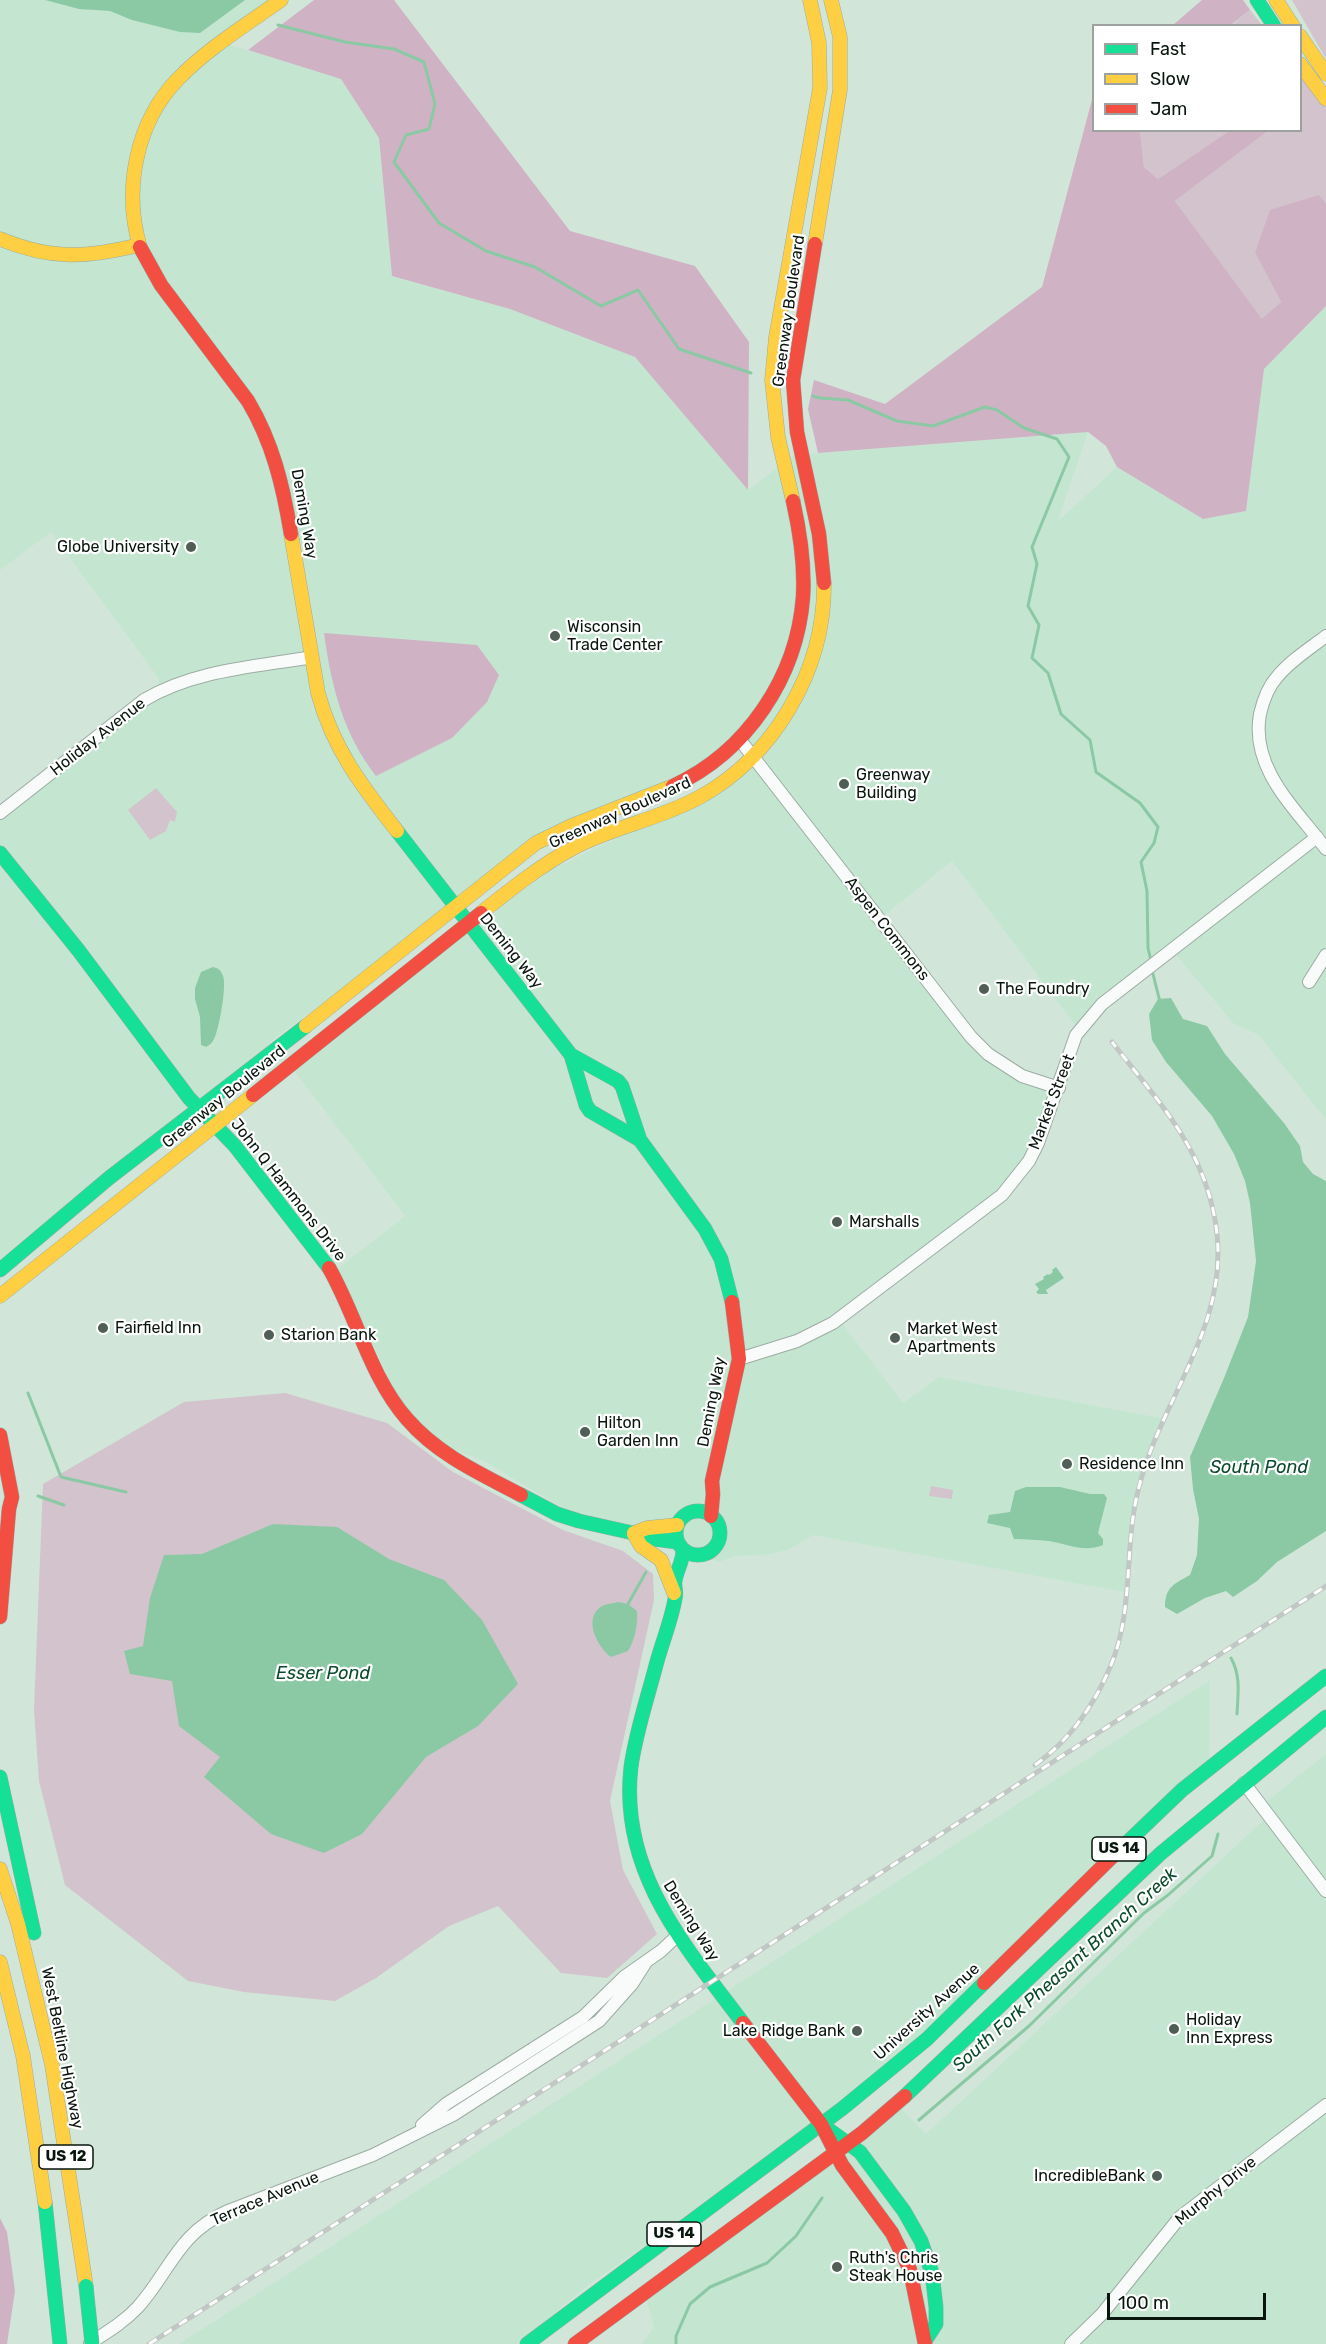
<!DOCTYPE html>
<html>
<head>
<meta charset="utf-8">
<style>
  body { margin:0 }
  #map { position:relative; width:1326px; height:2344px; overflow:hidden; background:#d1e6d9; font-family:Rubik,sans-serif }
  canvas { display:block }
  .legend { position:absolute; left:1092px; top:24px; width:210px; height:108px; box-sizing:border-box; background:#fff; border:2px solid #9da29f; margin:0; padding:8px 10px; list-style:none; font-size:18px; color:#09160e }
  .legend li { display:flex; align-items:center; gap:12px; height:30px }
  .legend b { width:30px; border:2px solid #9da29f }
  .scale { position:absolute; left:1107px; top:2293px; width:159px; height:27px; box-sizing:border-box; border:3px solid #09160e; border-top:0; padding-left:8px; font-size:18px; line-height:21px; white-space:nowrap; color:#09160e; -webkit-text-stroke:4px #fff; paint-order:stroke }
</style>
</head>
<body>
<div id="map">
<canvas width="1326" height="2344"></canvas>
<ul class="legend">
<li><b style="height:8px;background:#16e098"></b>Fast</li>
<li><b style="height:8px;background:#ffcf43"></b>Slow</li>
<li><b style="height:8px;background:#f24e42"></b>Jam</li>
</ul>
<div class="scale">100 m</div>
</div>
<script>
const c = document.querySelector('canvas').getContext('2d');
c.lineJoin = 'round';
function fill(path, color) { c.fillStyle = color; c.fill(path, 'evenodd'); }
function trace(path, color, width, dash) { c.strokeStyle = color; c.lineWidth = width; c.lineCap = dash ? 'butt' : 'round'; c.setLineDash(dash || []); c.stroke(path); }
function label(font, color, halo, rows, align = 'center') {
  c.font = font + ' Rubik,sans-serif'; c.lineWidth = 4.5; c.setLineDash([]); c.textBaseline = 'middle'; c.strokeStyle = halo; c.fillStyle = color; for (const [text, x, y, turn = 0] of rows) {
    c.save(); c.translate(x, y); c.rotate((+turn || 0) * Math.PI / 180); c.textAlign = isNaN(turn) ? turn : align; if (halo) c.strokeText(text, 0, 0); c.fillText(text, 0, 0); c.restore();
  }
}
fill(new Path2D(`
  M0,0H281L224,43L341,79L379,138L392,276L510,309L635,357L748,490L795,455L1088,432L1058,521L1117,467L1203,519L1246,511L1264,369L1326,306V1120L1259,1035L1234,1024L1172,950L1124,986L1076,1035L1075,1025L952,861L880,919L981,1050L1057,1091L1019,1177L839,1319L903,1403L939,1377L1166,1419L1139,1485L1125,1592L813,1535L788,1550L764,1555L734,1556L719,1562L568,1511L482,1460L452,1449L432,1436L401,1403L336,1270L405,1216L293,1069L462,933L550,871L597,847L688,808L755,763L740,741L722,756L563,828L276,1037L222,1093L0,1260V813L158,692L159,679L51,532L0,570Z
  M1210,1680L1209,1769L1026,1941L821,2124L591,2283L517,2344H179Z
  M1326,1754V2344H642L654,2327L646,2297L897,2104L926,2134L1268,1816L1261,1806Z`), '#c4e6d1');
fill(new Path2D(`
  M1292,0H1326V59Z
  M1250,10L1262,25L1231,26Z
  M1301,74L1326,107V203L1319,195L1255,253L1281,302L1262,320L1175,201L1268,131L1300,130Z
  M1140,131H1229L1158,179L1144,167Z
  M156,788L177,812L175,822L170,820L166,831L150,840L128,810Z
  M285,1393L387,1423L453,1472L563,1530L623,1551L653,1574L654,1600L610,1801L623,1870L657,1934L607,1978L561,1973L498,1906L449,1926L376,1978L335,2001L244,1992L188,1981L65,1885L39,1781L34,1710L43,1484L184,1402Z
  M931,1486L953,1490L952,1499L929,1496Z`), '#d3c3cc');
fill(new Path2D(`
  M314,0H394L570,231L695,266L749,342L748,490L635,357L510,309L392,276L379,138L341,79L248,50Z
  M1202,0H1243L1250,10L1231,25H1173Z
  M1093,96L1094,130L1140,131L1144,167L1158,179L1229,131H1268L1175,201L1262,319L1281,302L1255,253L1270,210L1319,195L1326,203V306L1264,369L1246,511L1203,519L1117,467L1106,446L1088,432L818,453L808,409L814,380L885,404L1042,287Z
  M324,633L477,645L499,675L487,702L452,738L376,776C343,734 331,685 324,633Z
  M0,2218L7,2232L15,2291L7,2344H0Z`), '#d0b2c5');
fill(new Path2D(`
  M45,0H245L200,33L180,32L132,20L110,11L79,9Z
  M213,967C218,968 221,970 223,976C227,985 219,1032 213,1041C211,1044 209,1045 206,1047L201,1045L200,1017L195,999V988L201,972Z
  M1171,998L1183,1019L1207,1026L1225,1054L1284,1123L1300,1146L1303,1162L1313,1174L1326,1181V1531L1277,1562L1257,1581L1233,1597L1226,1591L1205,1598L1177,1614L1165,1607C1165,1587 1174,1584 1190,1575L1197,1555L1199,1519L1193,1489L1190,1457L1224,1378L1248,1317L1256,1261L1250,1203L1245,1181L1234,1154L1212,1116L1166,1062L1152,1040L1149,1014L1158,999Z
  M1056,1267L1064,1278L1046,1290L1048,1294H1038L1036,1292L1039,1289L1035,1284L1044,1279L1043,1277L1048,1274L1049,1275L1053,1272L1052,1270Z
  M1060,1487L1090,1494H1104L1107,1498L1098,1533L1103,1539V1545C1084,1553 1068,1544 1049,1541C1038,1540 1026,1539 1014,1539L1010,1528L987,1523L989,1515L1010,1512L1015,1491L1026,1487Z
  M273,1524L337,1527L389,1559L444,1580L482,1620L518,1684L478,1726L426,1757L362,1834L324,1853L271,1834L204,1777L220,1757L179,1726L172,1681L130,1674L124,1651L143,1646L150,1598L164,1555L202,1554Z
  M618,1602L628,1604L637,1611C638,1625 635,1639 628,1651L611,1657C597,1647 581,1616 604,1605C608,1604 614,1603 618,1602Z`), '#8bc9a5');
trace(new Path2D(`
  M278,25L345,42L394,49L424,62L435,104L429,129L406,135L394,162L439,223L486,251L535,267L601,306L638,290L679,349L751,373
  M813,396L820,398L848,400L897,421L933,426L985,407L997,410L1024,428L1057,439L1069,457L1032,547L1037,564L1028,606L1039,625L1032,658L1048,673L1061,714L1090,740L1096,772L1140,803L1158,827L1154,843L1141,862L1147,891L1148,948L1151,961
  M1152,970L1160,1002
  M28,1393L61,1477L126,1492
  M38,1496L64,1505
  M628,1604L646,1572
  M1231,1658C1241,1676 1238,1694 1237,1714
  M919,2120L1029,2026L1144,1913L1168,1895L1212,1856L1218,1834
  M676,2344V2336L690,2304L710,2287L767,2263L796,2236L822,2198`), '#8bc9a5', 3);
const street = new Path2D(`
  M1326,636C1309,649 1290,661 1277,677C1268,687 1263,701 1260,714C1250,769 1296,809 1326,849
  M740,740L971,1037L988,1054L1022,1076L1059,1088
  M0,813L144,700C194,670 255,667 312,657
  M1309,982L1326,955
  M739,1359L797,1341L833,1323L1002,1195L1029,1161L1038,1143L1076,1035L1102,1004L1317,837
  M1244,1783L1326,1891
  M422,2125L446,2104L583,2017L624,1977L661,1951L678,1935
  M90,2343C107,2332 124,2322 138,2307C171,2270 177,2234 228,2211L373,2155L453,2115L599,2021L632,1984L646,1962
  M1071,2344L1102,2314L1180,2217L1326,2105`);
const fast = new Path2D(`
  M1257,0L1274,26
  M397,831L571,1055L586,1105L590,1111L640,1140
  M0,853L79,951L189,1098L235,1146L329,1268
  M571,1055L618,1081L622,1086L640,1140L705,1229L721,1259L732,1302
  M0,1270L109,1178L306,1026
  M521,1495L557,1514L579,1521L633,1533L646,1538L677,1542
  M676 1533a22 22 0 1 1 44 0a22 22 0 1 1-44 0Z
  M683,1550C683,1562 677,1569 675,1581C674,1586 677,1593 675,1599C671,1622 661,1645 655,1669C647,1699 635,1736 631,1767C619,1871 684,1945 743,2023
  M0,1777L34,1933
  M1112,1857L1182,1790L1326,1676
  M905,2096L1160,1854L1326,1717
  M821,2124L860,2152L904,2211L921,2241L932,2273L936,2307V2324L925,2341
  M45,2202L60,2344
  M527,2344L843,2108L927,2039L984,1983`);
const slow = new Path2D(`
  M1276,0L1293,26
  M1300,36L1326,74
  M1300,64L1326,99
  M0,239C51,260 86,258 139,245
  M815,244L840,90V37L831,0
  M140,247C123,190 136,122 178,79C208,48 246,25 281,0
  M793,501L778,437L772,380L776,337L820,88L819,43L810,0
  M291,534L318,693C333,749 362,786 397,831
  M481,913C511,889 541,865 575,847C614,827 659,819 698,798C774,757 825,670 824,583
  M306,1026L536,843L571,826L673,786
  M0,1296L253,1095
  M634,1533L647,1528L677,1525
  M634,1534L641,1546L661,1560L674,1593
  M0,1869L18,1924L52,2065L86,2286
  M0,1962L23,2056L45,2202`);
const jam = new Path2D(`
  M815,244L793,380L797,432L819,534L824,583
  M140,247L161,285L248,401C273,443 283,486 291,534
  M673,786C747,752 797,677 803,597C805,564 800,532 793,501
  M253,1095L481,913
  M329,1268C357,1317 370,1377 407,1419C438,1455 481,1474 521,1495
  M0,1435L12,1497L9,1509L0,1617
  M711,1516L713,1494L712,1481L739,1359L732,1302
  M984,1983L1112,1857
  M743,2023L821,2124L842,2165L892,2233L910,2270L925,2344
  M575,2344L862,2133L905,2096`);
trace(street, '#9caca3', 14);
trace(fast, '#9caca3', 15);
trace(slow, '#9caca3', 15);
trace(jam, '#9caca3', 15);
trace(street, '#f8fbf9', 12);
trace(fast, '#16e098', 14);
trace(slow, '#ffcf43', 14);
trace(jam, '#f24e42', 14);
const rail = new Path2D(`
  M1035,1765C1070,1740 1095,1704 1111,1665C1134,1610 1124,1547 1138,1491C1159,1401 1227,1331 1217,1234C1208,1152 1160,1104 1112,1042
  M149,2344L1326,1586`);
trace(rail, '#c1c7c4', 5);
trace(rail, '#fff', 3, [9]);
const fastBridge = new Path2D(`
  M86,2286L92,2344`);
trace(fastBridge, '#9caca3', 15, []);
trace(fastBridge, '#16e098', 14);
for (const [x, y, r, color] of [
  [191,547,6,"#4f5f55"],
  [555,636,6,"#4f5f55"],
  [844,784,6,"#4f5f55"],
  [984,989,6,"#4f5f55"],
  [837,1222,6,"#4f5f55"],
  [103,1328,6,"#4f5f55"],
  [269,1335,6,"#4f5f55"],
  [895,1338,6,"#4f5f55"],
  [585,1432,6,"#4f5f55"],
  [1067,1464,6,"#4f5f55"],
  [1174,2029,6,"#4f5f55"],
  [857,2031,6,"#4f5f55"],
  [1157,2176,6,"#4f5f55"],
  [837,2267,6,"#4f5f55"]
]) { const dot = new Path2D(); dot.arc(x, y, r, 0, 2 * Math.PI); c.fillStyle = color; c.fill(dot); trace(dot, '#fff', 2); }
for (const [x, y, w] of [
  [1119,1849,54],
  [66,2157,54],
  [674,2234,54]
]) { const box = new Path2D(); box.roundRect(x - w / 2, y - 12, w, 24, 4.5); c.fillStyle = '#fff'; c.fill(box); trace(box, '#09160e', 1.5); }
label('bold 15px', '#09160e', null, [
  ["US 14",1119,1849],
  ["US 12",66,2157],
  ["US 14",674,2234]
]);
label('16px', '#09160e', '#fff', [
  ["Greenway Boulevard",789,311,-82],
  ["Deming Way",304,514,80],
  ["Holiday Avenue",98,737,-38],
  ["Greenway Boulevard",620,813,-24],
  ["Aspen Commons",887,929,52],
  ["Deming Way",511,951,52],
  ["Greenway Boulevard",224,1097,-39],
  ["Market Street",1052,1102,-69],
  ["John Q Hammons Drive",288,1190,52],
  ["Deming Way",712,1402,-79],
  ["Deming Way",691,1921,58],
  ["University Avenue",927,2012,-42],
  ["West Beltline Highway",62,2048,79],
  ["Murphy Drive",1216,2191,-39],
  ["Terrace Avenue",265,2199,-23]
]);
label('16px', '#09160e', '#fff', [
  ["Globe University",179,547,"right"],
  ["Wisconsin",567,627],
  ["Trade Center",567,645],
  ["Greenway",856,775],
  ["Building",856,793],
  ["The Foundry",996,989],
  ["Marshalls",849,1222],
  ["Fairfield Inn",115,1328],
  ["Market West",907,1329],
  ["Apartments",907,1347],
  ["Starion Bank",281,1335],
  ["Hilton",597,1423],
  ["Garden Inn",597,1441],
  ["Residence Inn",1079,1464],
  ["Holiday",1186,2020],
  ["Inn Express",1186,2038],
  ["Lake Ridge Bank",845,2031,"right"],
  ["IncredibleBank",1145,2176,"right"],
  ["Ruth's Chris",849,2258],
  ["Steak House",849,2276]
], 'left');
label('italic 18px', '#0b4b2d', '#fff', [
  ["South Pond",1259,1468],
  ["Esser Pond",323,1674],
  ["South Fork Pheasant Branch Creek",1065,1970,-42]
]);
</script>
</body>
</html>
